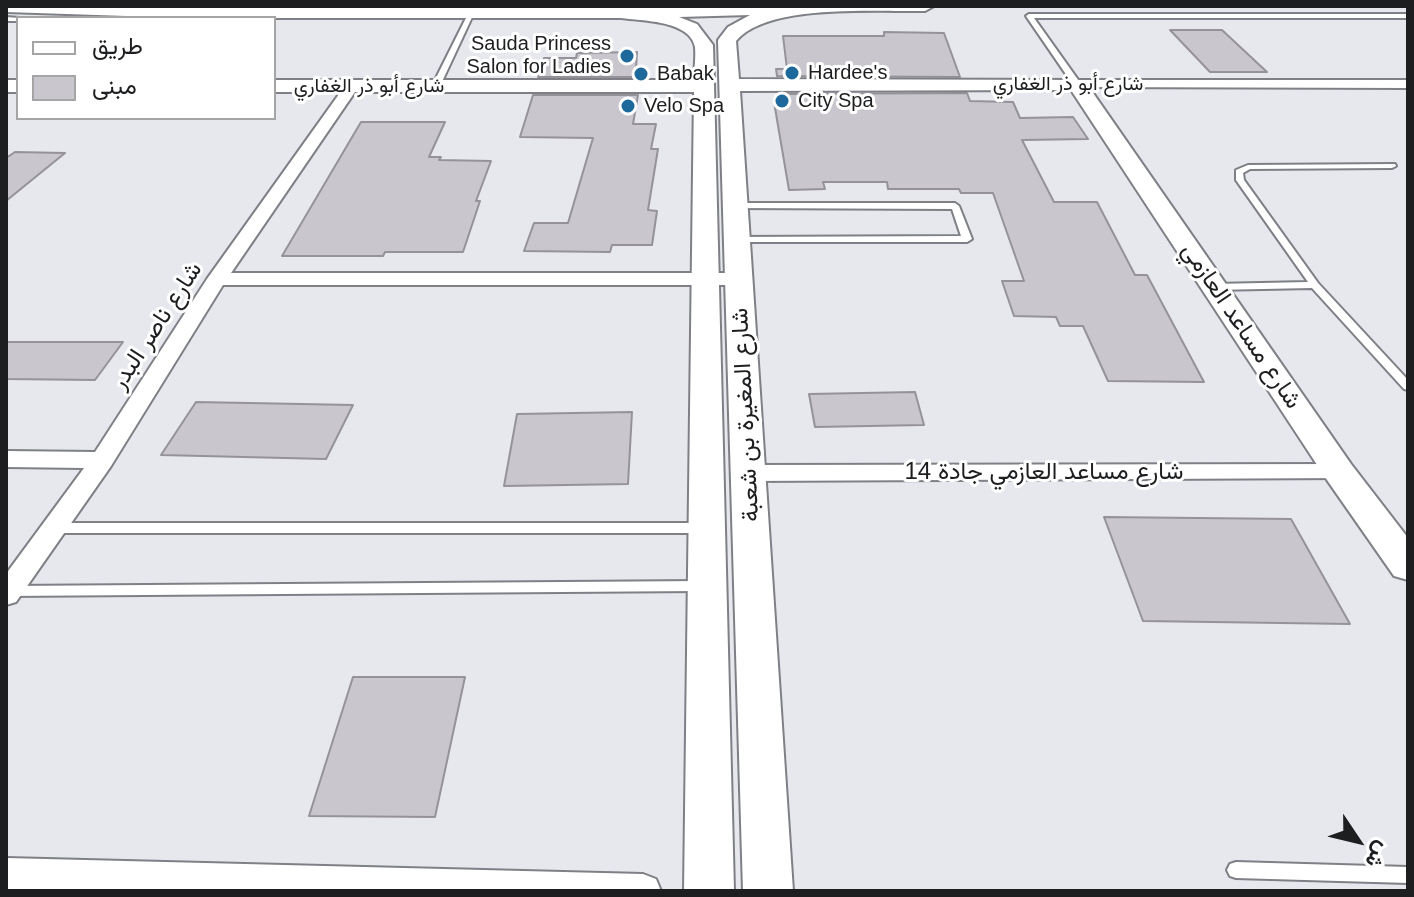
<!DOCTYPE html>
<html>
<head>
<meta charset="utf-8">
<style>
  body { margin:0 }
  #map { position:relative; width:1414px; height:897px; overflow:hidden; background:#e6e8ee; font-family:Helvetica,Vazirmatn,sans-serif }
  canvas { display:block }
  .frame { position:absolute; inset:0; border:8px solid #1d1e20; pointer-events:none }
  .legend { position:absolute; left:16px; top:16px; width:260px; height:104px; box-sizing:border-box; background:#fff; border:2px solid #a5a5a6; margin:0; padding:10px 14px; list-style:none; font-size:24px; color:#1d1e20 }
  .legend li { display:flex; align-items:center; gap:16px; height:40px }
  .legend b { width:40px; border:2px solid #a5a5a6 }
  .north { position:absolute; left:1318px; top:801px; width:80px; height:80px; -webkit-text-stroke:6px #fff; paint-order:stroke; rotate:125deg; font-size:22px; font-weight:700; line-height:32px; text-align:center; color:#1d1e20 }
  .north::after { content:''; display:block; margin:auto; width:28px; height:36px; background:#1d1e20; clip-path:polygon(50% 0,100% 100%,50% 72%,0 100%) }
</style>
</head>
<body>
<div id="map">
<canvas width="1414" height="897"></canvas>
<div class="frame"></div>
<ul class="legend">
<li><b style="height:10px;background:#fff"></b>طريق</li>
<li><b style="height:22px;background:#c9c7cd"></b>مبنى</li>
</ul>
<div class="north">ش</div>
</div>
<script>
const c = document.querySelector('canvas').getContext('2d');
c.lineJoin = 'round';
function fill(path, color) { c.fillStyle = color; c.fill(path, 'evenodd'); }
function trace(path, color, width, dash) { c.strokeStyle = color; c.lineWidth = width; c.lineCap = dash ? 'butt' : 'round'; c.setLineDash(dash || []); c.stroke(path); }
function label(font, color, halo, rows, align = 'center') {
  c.font = font + ' Helvetica,Vazirmatn,sans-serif'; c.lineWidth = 6; c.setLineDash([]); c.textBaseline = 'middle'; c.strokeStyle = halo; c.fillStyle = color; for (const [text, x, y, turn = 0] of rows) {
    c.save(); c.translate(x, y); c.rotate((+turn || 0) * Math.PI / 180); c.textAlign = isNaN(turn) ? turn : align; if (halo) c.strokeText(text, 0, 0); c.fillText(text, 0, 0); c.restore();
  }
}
const building = new Path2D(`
  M1170,30H1222L1267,72H1210Z
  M884,32L944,33L960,77L777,76L776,69H787L783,36H884Z
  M637,52L636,71H642L641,77H538L544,58H576L577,53Z
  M967,93L970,101L1013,102L1020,118L1073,117L1088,139L1022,140L1054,202H1097L1135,275H1147L1204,382L1108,381L1083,326H1060L1056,317L1014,316L1002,281H1024L993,193H961L959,189H888L887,182H823L825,189L789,190L774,102H782L781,94Z
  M533,95H638L633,124H656L651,149H658L648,210L657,211L652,245H612L610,252L524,251L534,223H568L593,138L520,137Z
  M361,122H445L429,157H441L439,160L491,161L476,201H480L463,252H385L383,256H282Z
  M15,152L65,153L6,201V158Z
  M6,342H123L95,380L6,379Z
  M915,392L924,425L815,427L809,394Z
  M196,402L353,405L326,459L161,455Z
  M632,412L628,484L504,486L517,414Z
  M1104,517L1291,519L1350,624L1143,621Z
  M353,677H465L435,817L309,816Z`);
fill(building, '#c9c7cd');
trace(building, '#959399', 2);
const lane = new Path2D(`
  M469,12L474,13L440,86L433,88L432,86Z
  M1408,14V18H1034L1081,84L1077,86H1074L1026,16L1029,14Z
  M6,17L20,18H18V21H6Z
  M1395,164L1396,166L1392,168L1250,169L1243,173L1244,180L1318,283L1408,380V390L1404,389L1312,288L1214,290L1209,287L1214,284L1308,282L1236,180V170L1248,165Z
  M736,203H955L959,206L972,239L967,242H738L733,239L735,237L961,236L952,209L733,208V204Z
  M53,523H701L706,525L708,528L706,531L701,533H53L48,531L46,528L48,525Z
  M701,581L706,582L708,586L706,590L701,591L6,596V586H8Z
  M1236,862L1408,867V883L1236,878L1230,876L1227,870L1230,864Z`);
const street = new Path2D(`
  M1077,80H1408V88L1072,87V81Z
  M352,82L359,86L231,273H740L750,279L740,285H223L111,466L16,602L6,605V574L84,468L6,467V451L95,452L207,279L347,83Z
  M1339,464L1348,466L1351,472L1348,478L749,481L740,479L737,473L740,467L749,465Z
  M6,858L643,874L656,879L661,891H6Z`);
const secondary = new Path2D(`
  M6,6H934L925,11C879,12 767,3 736,41L739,79L1084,80L1351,464L1408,538V580L1394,576L1327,480L1071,90L740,91L793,891H743L718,40L728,27L750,15L679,17L697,24L713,45L734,891H684L694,92H274V80H694C694,70 696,58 695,47C690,20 641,21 621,18H187L6,12Z
  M6,80H18V92H6Z`);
trace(lane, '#7e8086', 4);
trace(street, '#7e8086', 4);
trace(secondary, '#7e8086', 4);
fill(lane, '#fff');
fill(street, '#fff');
fill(secondary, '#fff');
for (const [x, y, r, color] of [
  [627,56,8,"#1d699c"],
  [792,73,8,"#1d699c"],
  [641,74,8,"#1d699c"],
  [782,101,8,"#1d699c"],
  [628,106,8,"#1d699c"]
]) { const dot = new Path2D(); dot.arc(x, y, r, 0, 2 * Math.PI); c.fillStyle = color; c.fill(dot); trace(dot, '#fff', 3); }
label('20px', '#1d1e20', '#fff', [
  ["Sauda Princess",611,44,"right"],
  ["Salon for Ladies",611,67,"right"],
  ["Hardee's",808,73],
  ["Babak",657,74],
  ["City Spa",798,101],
  ["Velo Spa",644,106]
], 'left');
label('20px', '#1d1e20', '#fff', [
  ["شارع أبو ذر الغفاري",1068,84],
  ["شارع أبو ذر الغفاري",369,86]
]);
label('24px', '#1d1e20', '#fff', [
  ["شارع ناصر البدر",157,326,-57],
  ["شارع مساعد العازمي",1241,326,56],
  ["شارع المغيرة بن شعبة",746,415,-93],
  ["شارع مساعد العازمي جادة 14",1044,472]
]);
</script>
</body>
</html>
